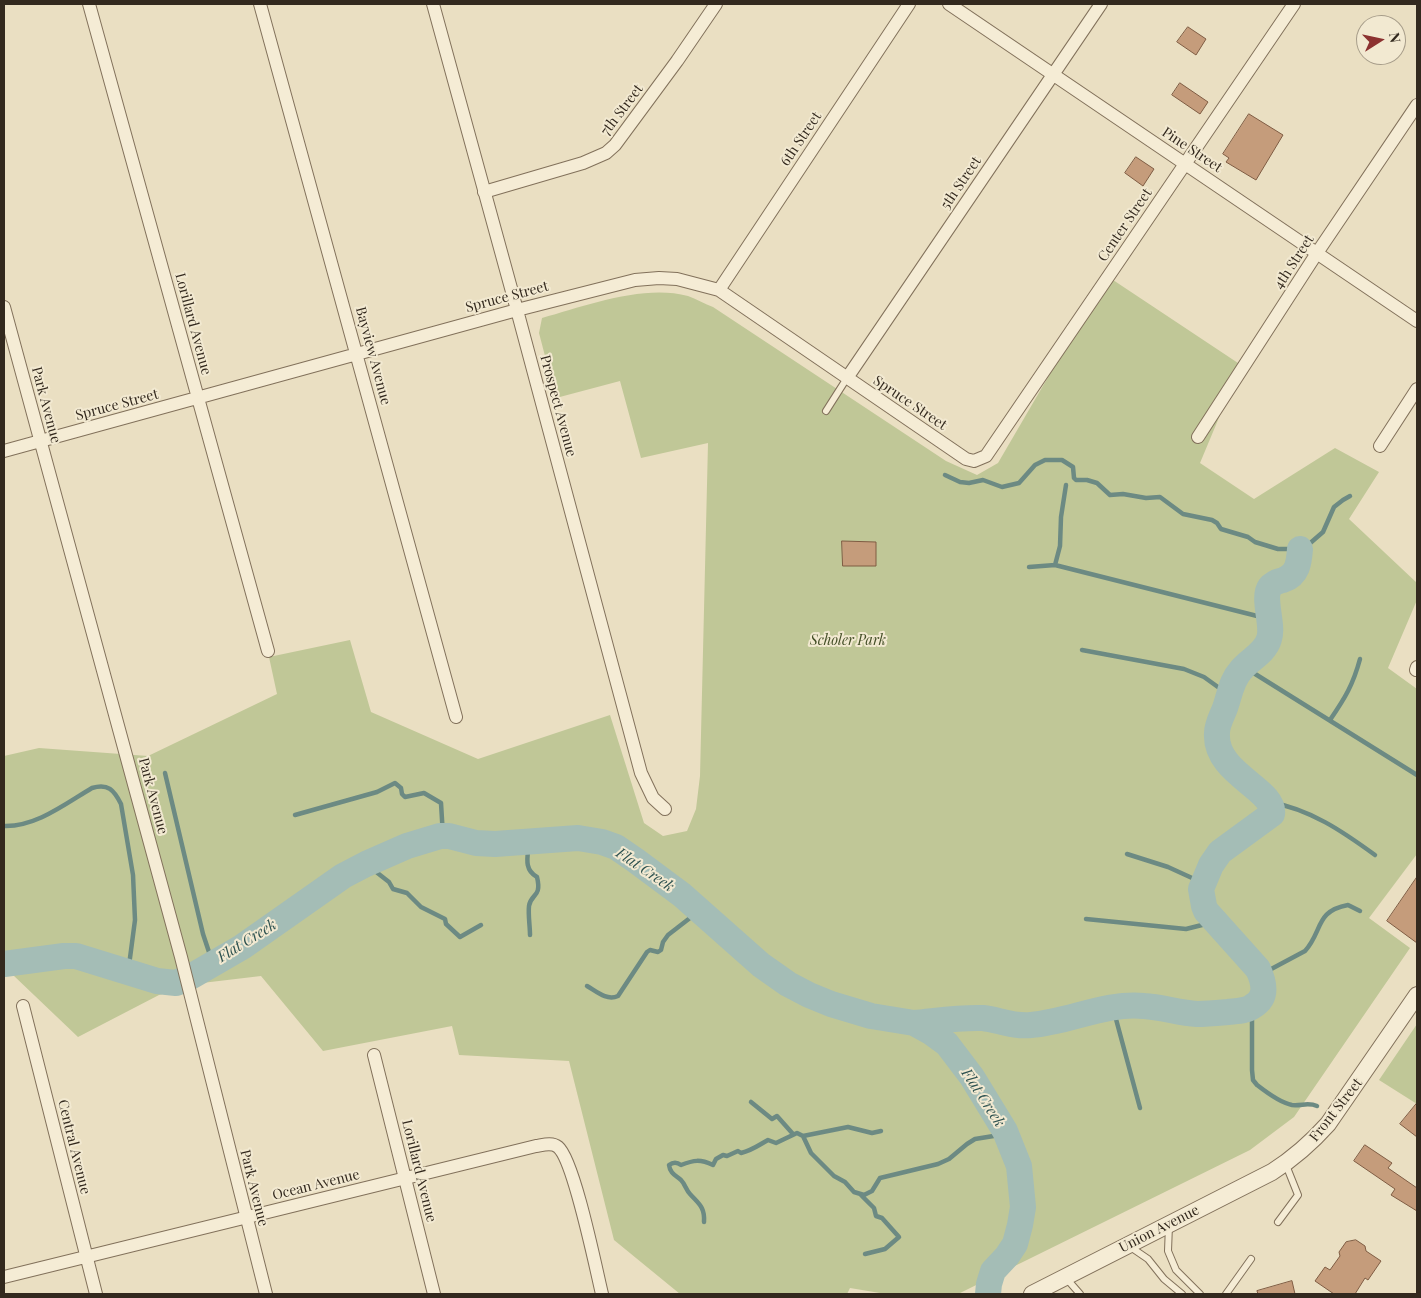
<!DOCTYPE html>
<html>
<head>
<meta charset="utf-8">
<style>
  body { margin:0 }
  #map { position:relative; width:1421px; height:1298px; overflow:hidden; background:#eadfc2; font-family:"Playfair Display",serif }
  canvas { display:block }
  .frame { position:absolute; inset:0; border:5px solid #33291e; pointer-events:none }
  .north { position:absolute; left:1356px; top:15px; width:50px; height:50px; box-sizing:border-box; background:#f2e9d1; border:1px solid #a69c89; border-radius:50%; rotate:80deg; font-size:14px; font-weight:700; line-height:20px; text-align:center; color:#33291e }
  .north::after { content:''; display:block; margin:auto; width:18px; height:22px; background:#8c3230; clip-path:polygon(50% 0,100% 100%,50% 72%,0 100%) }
</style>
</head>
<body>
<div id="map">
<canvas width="1421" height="1298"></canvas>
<div class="frame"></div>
<div class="north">N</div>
</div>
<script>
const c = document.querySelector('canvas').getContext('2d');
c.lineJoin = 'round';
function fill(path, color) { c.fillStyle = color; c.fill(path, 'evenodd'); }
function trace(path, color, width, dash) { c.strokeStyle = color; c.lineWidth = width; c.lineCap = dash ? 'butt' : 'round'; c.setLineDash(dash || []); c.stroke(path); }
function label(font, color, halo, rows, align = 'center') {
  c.font = font + ' "Playfair Display",serif'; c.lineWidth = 4; c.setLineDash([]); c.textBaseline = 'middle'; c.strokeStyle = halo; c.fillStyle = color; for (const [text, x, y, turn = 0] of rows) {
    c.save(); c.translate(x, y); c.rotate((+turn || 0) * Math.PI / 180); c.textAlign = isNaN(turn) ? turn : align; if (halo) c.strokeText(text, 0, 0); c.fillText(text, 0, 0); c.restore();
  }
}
fill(new Path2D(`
  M1107,276L1241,365L1200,463L1254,499L1335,448L1379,472L1349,519L1417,583V600L1388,668L1417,689V854L1369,918L1410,948L1294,1117L1250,1150L958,1294H886L850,1288L847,1294H680L614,1240L569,1061L459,1055L452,1026L323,1051L261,976L202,983L159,995L78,1037L13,975H4V756L39,748L148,756L277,694L269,657L350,640L371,712L478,759L610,715L644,823L663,836L687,831L696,809L700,776L708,443L641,458L620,381L556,398L539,333L542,318C585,306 643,284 688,296C696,299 705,304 713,307L946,461L977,475L998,463Z
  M1417,1024V1104L1379,1080Z`), '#c0c797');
trace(new Path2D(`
  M945,475L960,482L969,483L983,480L1002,487L1019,483L1035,465L1045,460H1062L1073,467L1074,478L1076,480H1087L1097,483L1110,495L1123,494L1146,498L1160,497L1183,514L1212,520L1217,523L1221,529L1248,537L1255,542L1278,549H1300L1308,545L1323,532L1334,507L1343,500L1350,496
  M1055,565L1060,546L1061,517L1066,485
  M1029,567L1055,565L1269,619
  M1082,650L1184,669L1204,677L1229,695
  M1244,667L1417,775
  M1330,720C1345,698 1353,685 1360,659
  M165,773L203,934L213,964
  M1269,802C1310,809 1342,831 1375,855
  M295,815L377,792L395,783L401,788L402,794L405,797L424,793L441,803L443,836
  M4,826C36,827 65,804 92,788C108,783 114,790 121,804L133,875L135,920L128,973
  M529,841C528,856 523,869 537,877C542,898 531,893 529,906C528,915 530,926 530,935
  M1127,854L1168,867L1203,883
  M366,864L389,882L393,889L407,893L421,907L445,919L446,924L460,937L481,925
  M1086,919L1186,929L1202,925L1212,918
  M1260,975L1305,951C1323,931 1315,911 1348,905L1360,911
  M587,986C597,992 607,1001 618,996L647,952L650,950L658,952L661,950L663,942L668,935L699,911
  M1113,1008L1140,1108
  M1252,1008V1070L1253,1080L1257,1085C1266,1092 1280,1103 1292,1105C1302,1106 1308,1102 1317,1106
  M751,1102L772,1119L777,1116L793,1134
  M803,1136L848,1127L872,1133L881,1131
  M861,1195L874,1208L876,1216L882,1218L899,1237L885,1249L865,1254
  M704,1222C705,1207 699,1204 690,1194C686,1190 685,1184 681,1180C675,1175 670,1173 669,1165C673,1162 677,1162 681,1165C694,1160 700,1159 713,1165L716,1159L723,1155L727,1156L738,1151L741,1153C753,1150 757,1146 768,1140L776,1143L797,1133L803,1136L811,1153L834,1176L845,1182L854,1192L864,1195L872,1191L880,1178L938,1164L949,1159L967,1144L975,1139L1006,1134`), '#6c8a83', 4.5);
trace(new Path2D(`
  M4,964L64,956H76L157,981L176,983L192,976L242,947L343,876L366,864L407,846L440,836H449L476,843L495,844L578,838L602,842L616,847L635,860L682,895L761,965L788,984L809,995L831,1004L871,1016L914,1023L932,1033L947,1044L972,1077L1005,1131L1019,1166L1023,1207L1020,1225L1015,1244L1007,1256L993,1271L989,1284L988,1294
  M914,1023C936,1021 960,1017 983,1018C999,1020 1014,1027 1031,1025C1069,1022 1106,1002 1144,1006C1162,1007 1179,1013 1197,1014C1207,1014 1217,1013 1228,1012C1236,1011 1247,1011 1253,1006C1268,997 1264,982 1258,969L1206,911L1204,906L1201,889L1211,865L1220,852L1272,814C1276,789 1214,774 1217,733C1217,724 1222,716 1225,708C1230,694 1231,681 1241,670C1250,659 1265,653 1269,639C1274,626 1262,598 1270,587C1273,583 1279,581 1283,580C1298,575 1299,562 1300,549`), '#a4bdb6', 26);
const building = new Path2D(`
  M1188,27L1206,39L1196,55L1177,42Z
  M1180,83L1208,102L1200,114L1172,95Z
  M1249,114L1283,135L1256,180L1226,162L1229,158L1223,154Z
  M1136,157L1154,169L1143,186L1125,173Z
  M842,541L876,542V566H843Z
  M1417,877V943L1387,921Z
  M1417,1103V1137L1400,1124Z
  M1365,1145L1392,1163L1388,1168L1417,1188V1211L1391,1195L1395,1189L1354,1161Z
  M1356,1240L1365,1246L1366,1251L1381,1261L1368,1280L1365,1278L1355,1294H1334L1315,1281L1325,1267L1330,1270L1340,1256L1339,1252L1346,1242Z
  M1292,1281L1295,1294H1258L1257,1291Z`);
fill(building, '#c59c7b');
trace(building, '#7f5c43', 1);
const service = new Path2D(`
  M826,411L847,378
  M1278,1222L1298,1195L1286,1165
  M1169,1225L1168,1251L1176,1270L1200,1294
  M1129,1246L1148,1259L1164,1279L1182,1294
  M1066,1278L1080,1294
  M1226,1294L1251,1259`);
const minor = new Path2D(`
  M89,4L268,651
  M260,4L456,717
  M433,4L517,310L641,773L653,798L665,809
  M949,4L1417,321
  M484,192L583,163L606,153L615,145L677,61L716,4
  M719,290L909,4
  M4,307L181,957L266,1294
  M847,378L1101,4
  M1198,437L1317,253L1417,105
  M1380,446L1417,389
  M4,451L517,310L635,280L659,278L677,279L719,290L966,459L974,461L986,456L1294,4
  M1416,670L1417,667
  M23,1006L96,1294
  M374,1055L434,1294
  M4,1277L536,1146C543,1145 552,1142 558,1147C574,1160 596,1269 602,1294`);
const tertiary = new Path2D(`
  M1032,1294L1272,1172C1294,1158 1311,1143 1328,1124L1417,995`);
trace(service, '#82715b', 8);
trace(minor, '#82715b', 14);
trace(tertiary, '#82715b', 18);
trace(service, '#f5ecd5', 6);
trace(minor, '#f5ecd5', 12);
trace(tertiary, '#f5ecd5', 16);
label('14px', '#33291e', '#f2e9d1', [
  ["7th Street",622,110,-53],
  ["6th Street",801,139,-56],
  ["Pine Street",1192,150,34],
  ["5th Street",961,183,-56],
  ["Center Street",1125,225,-56],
  ["4th Street",1294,262,-57],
  ["Spruce Street",507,297,-15],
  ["Lorillard Avenue",193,324,75],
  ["Bayview Avenue",373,356,75],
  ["Spruce Street",910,403,34],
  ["Park Avenue",46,405,75],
  ["Spruce Street",117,405,-15],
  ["Prospect Avenue",558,406,75],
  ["Park Avenue",153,796,75],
  ["Front Street",1336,1110,-52],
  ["Central Avenue",74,1147,76],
  ["Lorillard Avenue",419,1171,76],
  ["Ocean Avenue",316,1185,-14],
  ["Park Avenue",254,1188,76],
  ["Union Avenue",1159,1229,-27]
]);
label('italic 14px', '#434e26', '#f2e9d1', [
  ["Scholer Park",848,641]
]);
label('italic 15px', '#2e5250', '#f2e9d1', [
  ["Flat Creek",645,870,34],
  ["Flat Creek",247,941,-32],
  ["Flat Creek",983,1098,57]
]);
</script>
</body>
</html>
